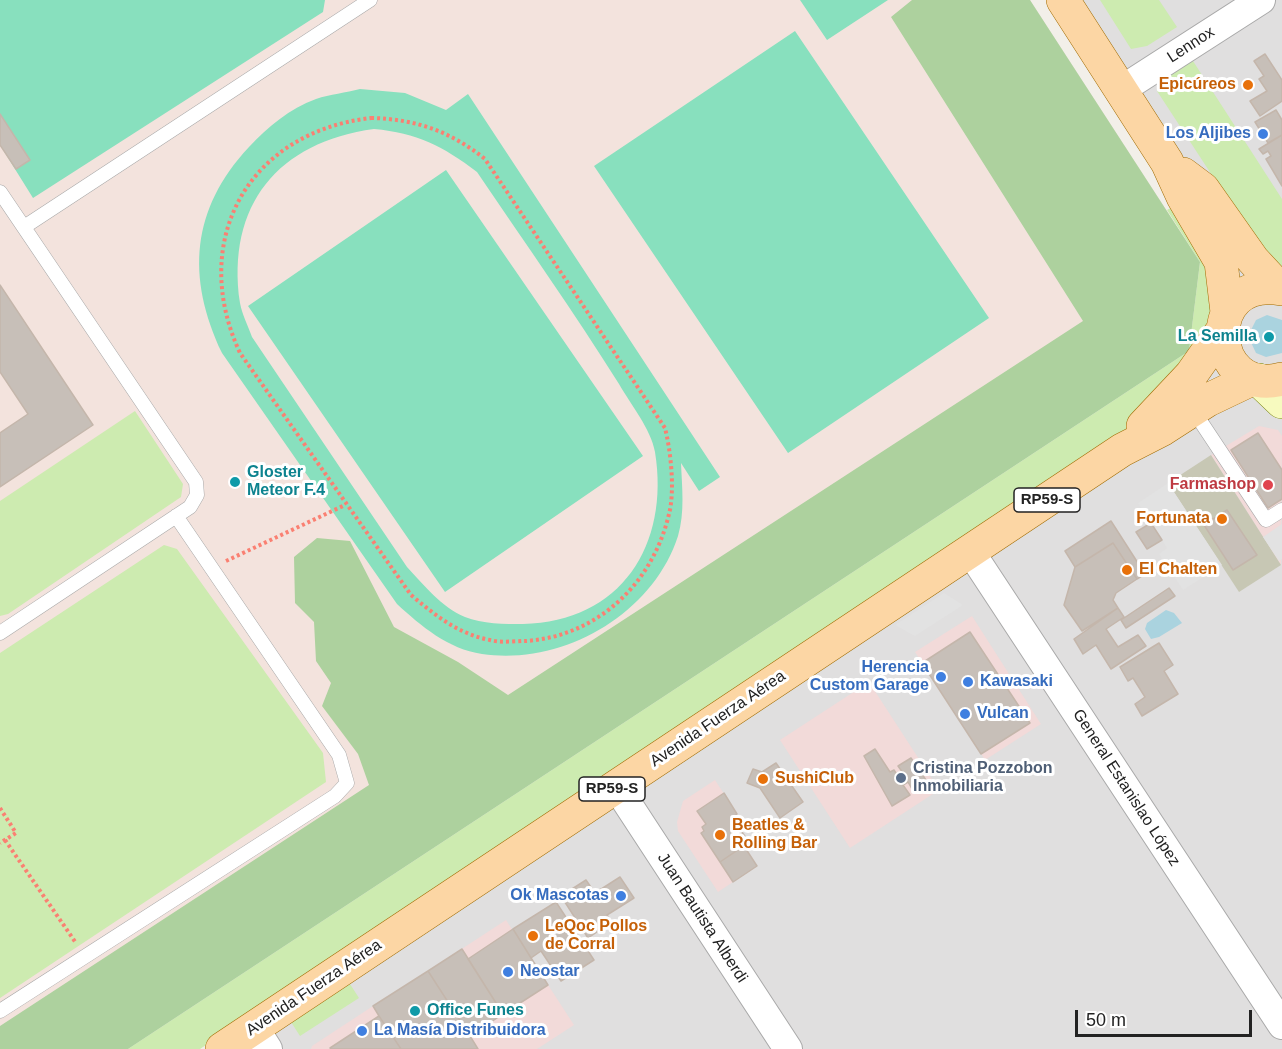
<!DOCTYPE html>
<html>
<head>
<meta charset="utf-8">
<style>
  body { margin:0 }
  #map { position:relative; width:1282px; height:1049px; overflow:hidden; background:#f2efe9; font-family:Helvetica,sans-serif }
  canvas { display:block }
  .scale { position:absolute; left:1075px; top:1010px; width:177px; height:27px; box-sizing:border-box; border:3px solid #222; border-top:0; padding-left:8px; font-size:18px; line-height:21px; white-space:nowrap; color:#222; -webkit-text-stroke:4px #fff; paint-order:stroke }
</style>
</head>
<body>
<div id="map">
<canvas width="1282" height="1049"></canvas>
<div class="scale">50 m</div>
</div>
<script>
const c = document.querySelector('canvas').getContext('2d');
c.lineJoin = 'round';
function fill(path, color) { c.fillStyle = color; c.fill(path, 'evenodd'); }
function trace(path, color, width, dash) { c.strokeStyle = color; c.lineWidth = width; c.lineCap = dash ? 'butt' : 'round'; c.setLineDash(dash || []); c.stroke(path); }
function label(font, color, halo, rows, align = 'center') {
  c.font = font + ' Helvetica,sans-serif'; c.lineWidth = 6; c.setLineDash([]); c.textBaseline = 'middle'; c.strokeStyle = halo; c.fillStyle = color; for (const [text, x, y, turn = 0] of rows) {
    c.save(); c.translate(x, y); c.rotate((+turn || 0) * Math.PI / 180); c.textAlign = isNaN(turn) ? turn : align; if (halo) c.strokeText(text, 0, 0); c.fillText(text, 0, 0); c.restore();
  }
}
fill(new Path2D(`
  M1063,0H1282V1049H222L1125,448L1227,312Z`), '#e0dfdf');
fill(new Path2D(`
  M1259,426L1278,430L1282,436L1281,565L1211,455Z
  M972,616L1041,724L985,760L915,652Z
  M869,682L939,790L850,848L780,740Z
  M715,780L737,814L733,818L749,842L744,846L757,866L718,892L678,831L677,822L683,801Z
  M506,920L574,1025L537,1049H478L428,971Z
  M373,1006L401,1049H311L312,1046Z`), '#f2dad9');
fill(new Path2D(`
  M0,0H1030L1200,262L128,1049H0Z`), '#f3e3dd');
fill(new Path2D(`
  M1211,455L1281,565L1239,592L1168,483Z`), '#c7c7b4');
fill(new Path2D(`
  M1100,0H1159L1177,27L1147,46L1131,49Z
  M1193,61L1282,199V266L1264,255L1157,91L1164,78Z
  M1182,201L1198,232L1218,310L1168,391L1124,431L200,1049H128L1189,351L1200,262L1167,210Z
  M135,411L183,484L181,497L8,614L0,616V501Z
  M164,545L177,549L323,753L326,782L0,998V653Z
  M350,984L359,998L300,1036L291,1022Z`), '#cdebb0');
fill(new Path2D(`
  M912,0H1030L1200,262L1189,351L128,1049H0V1026L369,785L358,754L322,706L331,683L316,661L314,622L295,603L294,557L317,538L350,541L394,627L458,662L508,695L1083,321L891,17Z`), '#add19e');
fill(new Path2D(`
  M0,0H325L323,12L33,198L0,145Z
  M800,0H888L827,40Z
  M795,31L989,318L788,453L594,166Z
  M360,89L405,93L446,110L468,94L720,477L699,491L681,463C682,488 685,512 678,536C653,614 563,666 482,654C448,649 421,626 397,604L222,353C186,277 191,209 249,147C269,126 289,109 316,99C330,94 346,93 360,89ZM374,129C417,133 443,146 477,172C525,243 574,312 619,384C631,405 651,429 655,452C670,545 621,622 523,624C505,624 482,624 465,617C441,607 424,585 407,567L252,337C248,326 242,314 240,303C226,205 278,142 374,129Z
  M446,170L643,456L445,592L248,306Z`), '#88e0be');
fill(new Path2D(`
  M1168,483L1222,565L1183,590L1159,554L1167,548L1138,503Z
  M1282,524V559L1279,561L1263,537Z
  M944,593L963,605L915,636L895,625Z`), '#e2e2e2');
fill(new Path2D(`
  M1267,315L1282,320V353L1266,357L1256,353L1248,336L1256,320Z
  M1166,610L1174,613L1182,623L1159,637L1151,639L1145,629L1147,623Z`), '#aad3df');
const building = new Path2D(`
  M1265,54L1282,80V101L1260,116L1250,101L1267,91L1259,79L1264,76L1254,61Z
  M1276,110L1282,120V135L1268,143L1255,122Z
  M0,114L30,160L16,169L0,145Z
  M1282,135V186L1266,159L1271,156L1268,151L1263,154L1259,149Z
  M0,285L93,425L0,487V433L28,414L0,372Z
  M1258,433L1282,470V499L1268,508L1231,450Z
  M1227,510L1257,555L1233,570L1204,525Z
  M1111,521L1145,574L1137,579L1113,543L1075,567L1065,551Z
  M1151,523L1162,540L1147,549L1136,532Z
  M1113,543L1137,579L1116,593L1113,600L1118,608L1082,631L1064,605L1075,567Z
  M1169,588L1175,596L1126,628L1121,620Z
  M1118,608L1124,617L1106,629L1118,647L1138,635L1146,646L1111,669L1096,645L1083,654L1074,639Z
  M970,632L1030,723L981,754L922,663Z
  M1159,643L1173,665L1164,671L1178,694L1142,716L1135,704L1145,697L1133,678L1128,681L1120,667Z
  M875,749L890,772L894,770L898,776L903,773L898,766L911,758L926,780L912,789L908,782L903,785L910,795L892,806L864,756Z
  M776,763L803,802L780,818L760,788L747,783L753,769L762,772Z
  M724,793L737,814L732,818L749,842L720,862L701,833L704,831L702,827L706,824L697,811Z
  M744,846L757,866L733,882L720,862Z
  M620,877L634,898L607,915L612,922L588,938L561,896L586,880L595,893Z
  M556,902L594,960L561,981L541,951L531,958L513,929Z
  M513,929L548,985L503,1014L468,959Z
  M462,949L503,1014L470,1036L428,971Z
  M428,971L470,1036L478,1049H401L379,1016L373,1006Z
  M379,1016L401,1049H331L330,1048Z`);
fill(building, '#c7bfb8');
trace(building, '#c4b6ab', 1.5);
const lane = new Path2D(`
  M0,192L196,482L197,495L190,507L0,633
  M24,227L370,0
  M1193,410L1266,520L1282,510
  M0,1011L335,796L347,783L339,755L176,516`);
const street = new Path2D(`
  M1121,90L1261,0
  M970,551L1282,1025
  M616,786L788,1049
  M254,1027L268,1049`);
const secondary = new Path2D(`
  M1259,380L1282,402`);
const primary = new Path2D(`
  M1063,0L1167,162L1183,197L1221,262L1227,312
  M1183,174L1203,189L1253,260L1279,288
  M1282,289C1199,274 1208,399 1282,379
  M1143,426L1191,375L1222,331
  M222,1049L1122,450L1163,429L1208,400L1252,379`);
trace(lane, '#a9a9a9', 15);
trace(street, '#a9a9a9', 30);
trace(secondary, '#707d05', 34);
trace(primary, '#a06b00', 34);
trace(new Path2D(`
  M371,118C415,119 450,131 485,159L665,428C671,452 675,491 669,514C653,583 598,636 526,641C515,641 501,643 490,640C458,634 435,615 411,595L240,353C188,241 248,132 371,118Z
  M226,561L345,505
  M0,808L16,833L0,843
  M5,840L76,943`), '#fa8072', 4, [3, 3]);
trace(lane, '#fff', 14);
trace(street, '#fff', 28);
trace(secondary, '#f7fabf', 33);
trace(primary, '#fcd6a4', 33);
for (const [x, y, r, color] of [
  [1248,85,6,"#e8710a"],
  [1263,134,6,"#3f7fe0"],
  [1269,337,6,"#0f9aa8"],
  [235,482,6,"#0f9aa8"],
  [1268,485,6,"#e0444e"],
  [1222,519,6,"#e8710a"],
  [1127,570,6,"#e8710a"],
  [941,677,6,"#3f7fe0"],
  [968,682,6,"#3f7fe0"],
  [965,714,6,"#3f7fe0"],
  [901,778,6,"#5c6f8a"],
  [763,779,6,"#e8710a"],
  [720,835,6,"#e8710a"],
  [621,896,6,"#3f7fe0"],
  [533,936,6,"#e8710a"],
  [508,972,6,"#3f7fe0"],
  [415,1011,6,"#0f9aa8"],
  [362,1031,6,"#3f7fe0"]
]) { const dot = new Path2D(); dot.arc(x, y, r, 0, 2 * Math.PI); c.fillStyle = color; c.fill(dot); trace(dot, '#fff', 2); }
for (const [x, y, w] of [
  [1047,500,66],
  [612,789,66]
]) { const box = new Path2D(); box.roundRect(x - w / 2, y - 12, w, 24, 4.5); c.fillStyle = '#fff'; c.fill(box); trace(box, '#222', 1.5); }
label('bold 15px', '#222', null, [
  ["RP59-S",1047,500],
  ["RP59-S",612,789]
]);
label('16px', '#222', '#fff', [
  ["Lennox",1191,45,-33],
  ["Avenida Fuerza Aérea",718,719,-34],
  ["General Estanislao López",1126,788,57],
  ["Juan Bautista Alberdi",702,918,57],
  ["Avenida Fuerza Aérea",314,988,-34]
]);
label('bold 16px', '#c56008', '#fff', [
  ["Epicúreos",1236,85,"right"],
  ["Fortunata",1210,519,"right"],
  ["El Chalten",1139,570],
  ["SushiClub",775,779],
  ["Beatles &",732,826],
  ["Rolling Bar",732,844],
  ["LeQoc Pollos",545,927],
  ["de Corral",545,945]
], 'left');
label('bold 16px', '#366cbe', '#fff', [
  ["Los Aljibes",1251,134,"right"],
  ["Herencia",929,668,"right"],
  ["Custom Garage",929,686,"right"],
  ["Kawasaki",980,682],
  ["Vulcan",977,714],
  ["Ok Mascotas",609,896,"right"],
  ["Neostar",520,972],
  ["La Masía Distribuidora",374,1031]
], 'left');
label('bold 16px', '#0d838f', '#fff', [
  ["La Semilla",1257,337,"right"],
  ["Gloster",247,473],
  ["Meteor F.4",247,491],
  ["Office Funes",427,1011]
], 'left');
label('bold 16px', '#be3a42', '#fff', [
  ["Farmashop",1256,485]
], 'right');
label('bold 16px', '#4e5e75', '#fff', [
  ["Cristina Pozzobon",913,769],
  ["Inmobiliaria",913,787]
], 'left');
</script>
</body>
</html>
